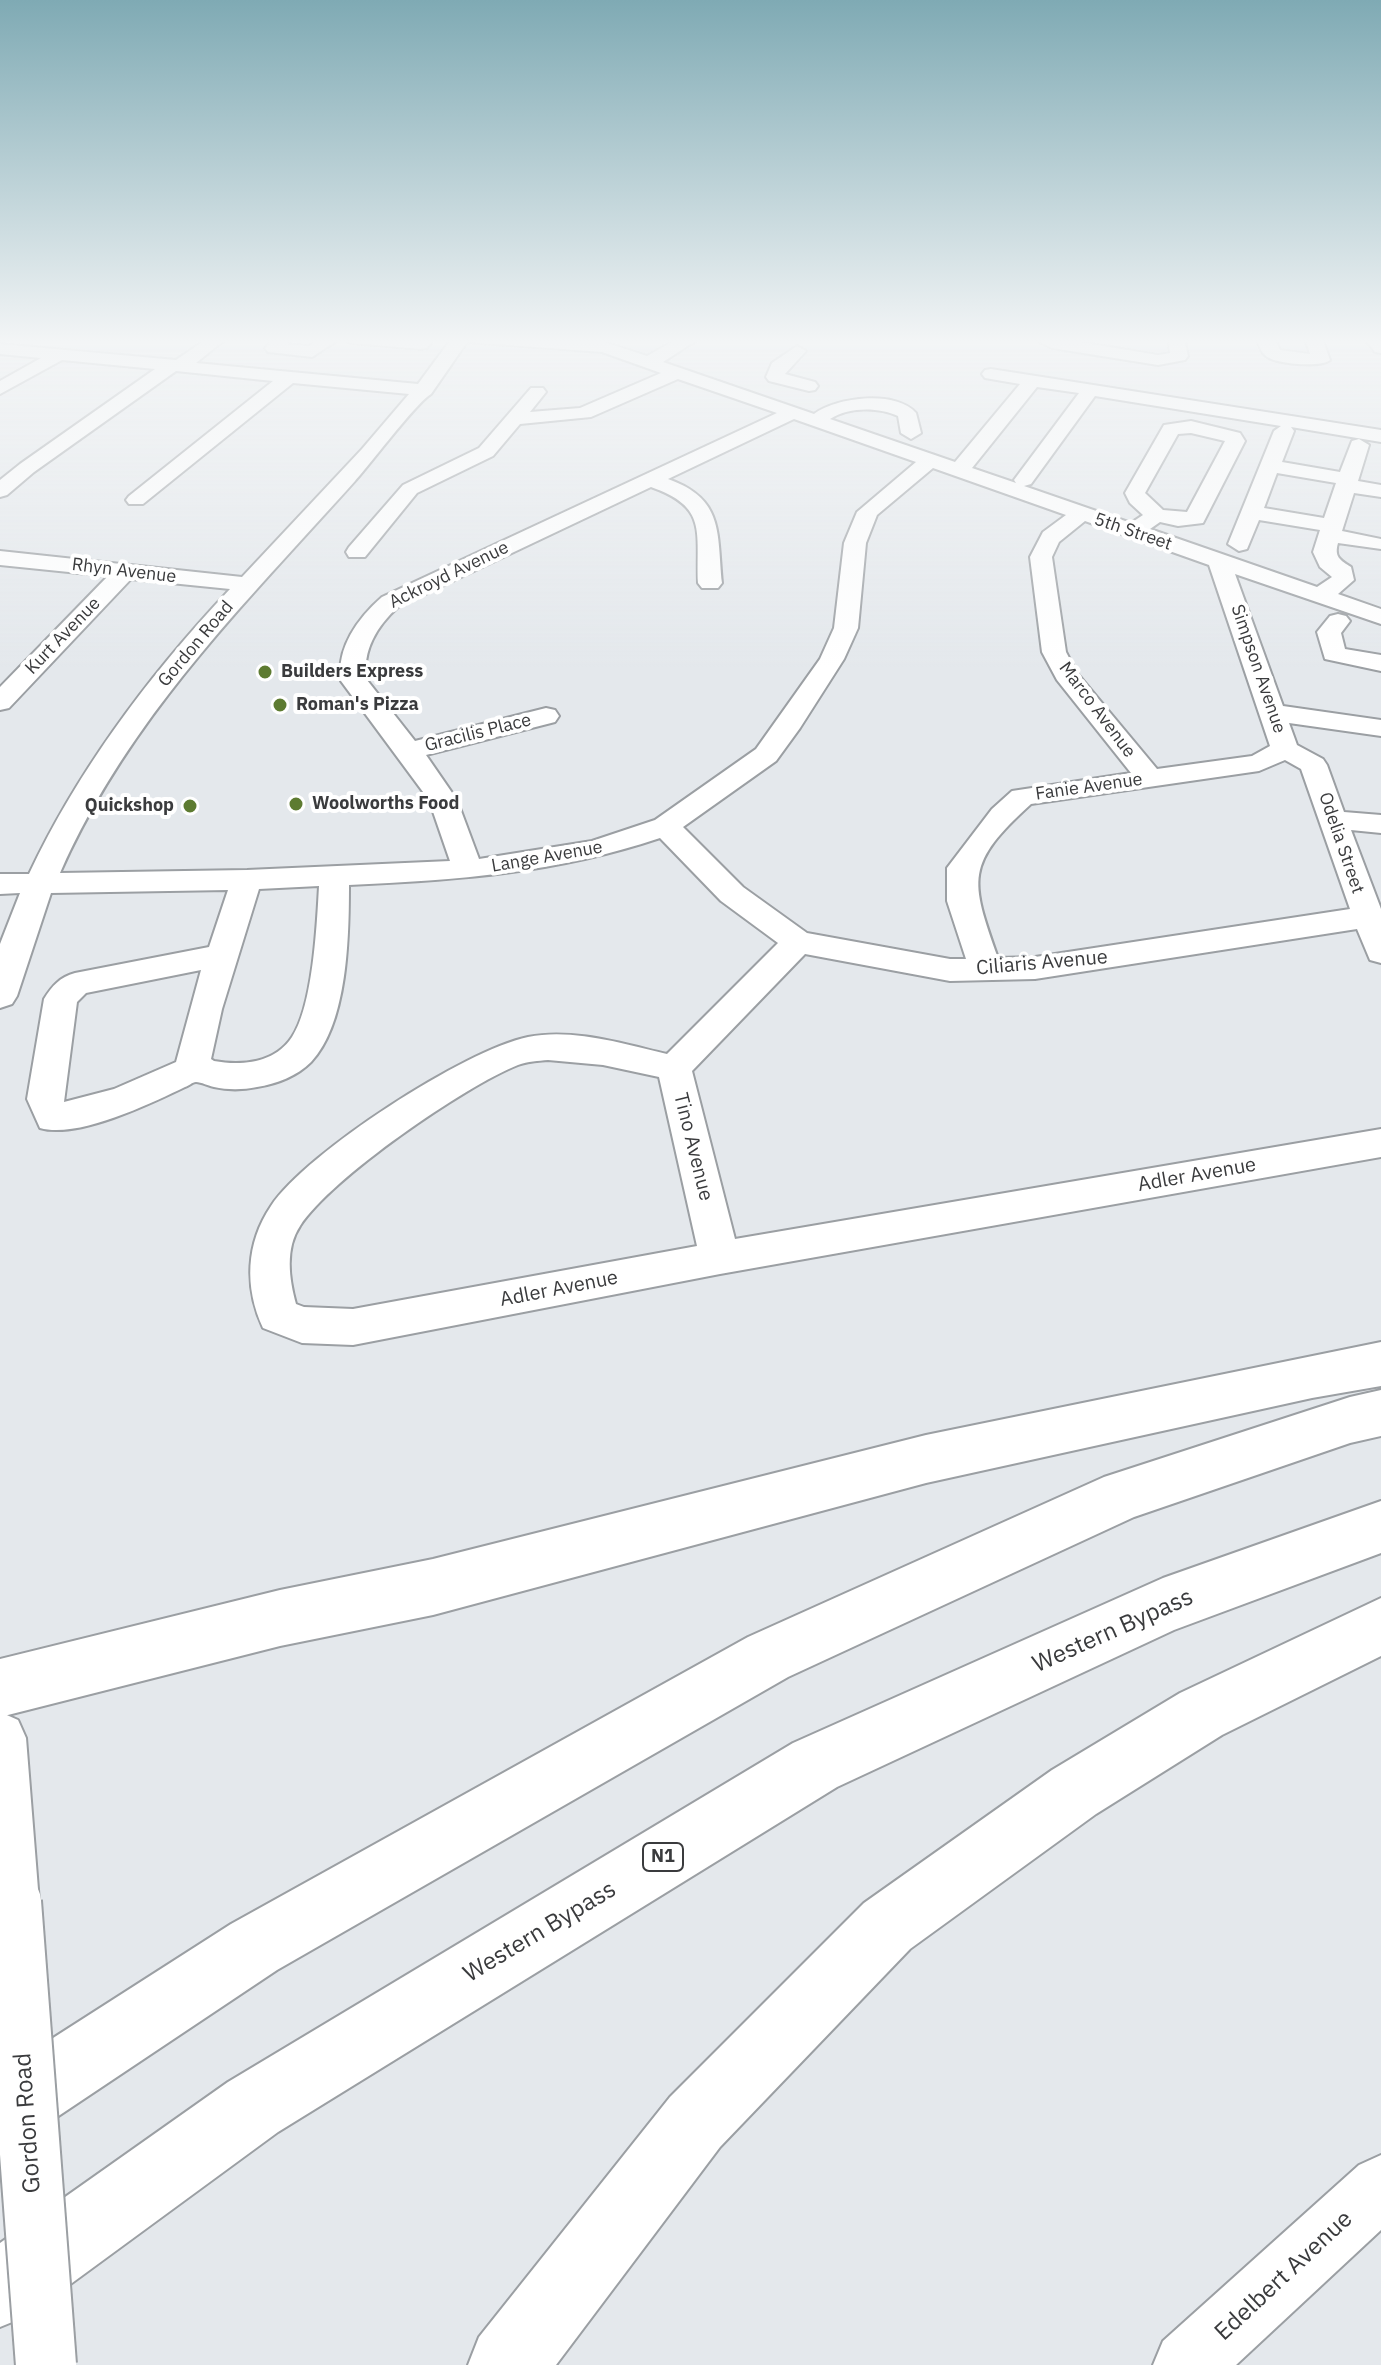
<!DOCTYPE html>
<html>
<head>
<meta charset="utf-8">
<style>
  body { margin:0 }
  canvas { display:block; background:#e4e8ec }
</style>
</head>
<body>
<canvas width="1381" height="2365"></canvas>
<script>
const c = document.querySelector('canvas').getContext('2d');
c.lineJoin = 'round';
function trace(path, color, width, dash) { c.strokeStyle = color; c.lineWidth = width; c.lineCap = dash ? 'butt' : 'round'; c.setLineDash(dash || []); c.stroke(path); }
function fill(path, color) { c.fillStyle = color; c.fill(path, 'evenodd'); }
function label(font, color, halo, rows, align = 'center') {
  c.font = font + ' "IBM Plex Sans",sans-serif'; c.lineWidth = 8; c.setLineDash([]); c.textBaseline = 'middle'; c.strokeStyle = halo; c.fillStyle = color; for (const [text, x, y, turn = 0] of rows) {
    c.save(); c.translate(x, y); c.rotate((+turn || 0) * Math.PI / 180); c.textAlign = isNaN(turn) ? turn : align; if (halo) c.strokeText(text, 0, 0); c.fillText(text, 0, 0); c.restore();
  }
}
const minor = new Path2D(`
  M208,338H227L196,363L418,384L452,338L604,342L647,356L679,338H700L663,362L814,414C837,397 896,390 916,413L921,433L911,439L901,433L898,416C878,407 849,407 830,419L955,462L1020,384L985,378L982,374L985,370L991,369L1381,430V442L1291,427L1294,431L1282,462L1340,472L1352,441L1359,439L1369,445L1358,481L1381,485V497L1354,493L1342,531L1381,539V549L1338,543C1334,557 1340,560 1351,567L1354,580L1338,594L1381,609V624L1235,574L1283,706L1381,720V736L1289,723L1297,745L1323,759L1327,765L1344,812L1381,815V833L1351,830L1381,909V963L1370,960L1357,929L1035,979L950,981L805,954L692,1071L735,1239L1381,1129V1157L720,1274L353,1345L302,1343L263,1328C244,1287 246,1243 271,1206C307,1152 465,1050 528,1037C573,1028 623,1044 667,1054L778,943L721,901L660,838C556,873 458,880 349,885C349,935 348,1023 311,1062C297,1076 276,1084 257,1087C243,1090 227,1090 214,1087C209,1086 201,1082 196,1082C192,1082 189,1086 185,1087C150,1104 77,1139 40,1128L27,1099L44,999C52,986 60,977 75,973L209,947L228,890L51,893L17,996L12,1004L0,1008V944L20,893L0,894V874H29C79,768 150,674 230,589L131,579L9,708L0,710V687L108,576L0,565V551L242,577L362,449L409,394L293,383L143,504H129L126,500L129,496L273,381L176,371L34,472L7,495L0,497V480L20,464L155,369L62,360L0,394V381L41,358L0,354V344L176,360ZM467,342L602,352L661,373L580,408L530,412L546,392L543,388H531L479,448L403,485L349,547L346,552L349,557H365L417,493L493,456L520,424L591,417L678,379L777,413L382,597C358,618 336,648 341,681L429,800L450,861L247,870L60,873C129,717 243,606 355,481C372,462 416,403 431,394ZM1037,387L1079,393L1017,476L1014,480L1016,483L972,468ZM1095,396L1281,426L1274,431L1228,544L1239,551L1247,549L1259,520L1320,530L1313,552L1320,567L1332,577L1317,587L1150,529L1160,522L1178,526L1203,523L1245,441L1240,433L1191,421L1164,425L1125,493L1130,503L1143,515L1131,523L1024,486L1031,484ZM794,419L916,462L857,512L844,543L834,628L820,659L756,749L655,820L592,841L479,859L457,800L426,755L555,722L559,716L555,710L546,708L415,741L367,680C361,651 378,625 398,607L651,487C708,507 696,531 698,583L702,588H718L722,583C717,532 724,499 668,479ZM1191,433L1225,441L1187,512L1163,510L1145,493L1178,434ZM933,468L1066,515L1043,532L1030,557L1042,652L1057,680L1131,773L1012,791L992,809L947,868V901L966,959H950L807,933L743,887L683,827L776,761L800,728L844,659L858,628L866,543L877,515ZM1277,473L1336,483L1324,518L1264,508ZM1085,521L1209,565L1270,746L1252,756L1157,769L1077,673L1066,652L1052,557L1059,542ZM1285,760L1301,769L1350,909L1035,957L998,958C970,879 965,864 1031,804L1259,771ZM319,886C317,924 313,1006 292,1037C275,1063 242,1066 214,1061L211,1059L222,1009L259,889ZM201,970L176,1062L114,1089L64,1102L77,1002L86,993ZM548,1060L603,1065L659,1077L697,1246L353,1309L304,1307L296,1304C289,1279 285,1248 300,1226C331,1178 465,1086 518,1065C528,1061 538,1061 548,1060Z
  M274,338H292L287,344L309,346L321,338H341L312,357L268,352L265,348Z
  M343,338H434L427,348L421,349L351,343Z
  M1032,338H1055L1158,355L1170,353L1168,338H1184L1188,356L1185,360L1158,365L1052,348Z
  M1257,338H1274L1280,350L1310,354L1305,338H1322L1330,360C1321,368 1275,364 1266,356C1260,351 1259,345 1257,338Z
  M1364,338H1381V353L1375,352Z
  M797,346L806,351L785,374L815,382L818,386L815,390L809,391L769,381L766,377L772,363Z
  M1338,614L1346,616L1350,621L1341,633L1345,649L1381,655V671L1325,659L1317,632L1330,616Z
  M0,1712L18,1720L26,1738L39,1902L31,1922L11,1930L0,1925Z
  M1381,2155V2230L1236,2365H1153L1163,2341L1359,2165Z`);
const highway = new Path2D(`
  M1381,1342V1386L1312,1398L926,1483L433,1615L280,1646L0,1717V1659L280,1590L433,1559L926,1435Z
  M1381,1390V1436L1350,1443L1134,1517L788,1677L277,1970L30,2135L5,2145L0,2143V2072L231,1924L748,1637L1104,1477L1350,1397Z
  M1381,1501V1553L1174,1630L837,1787L278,2132L27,2316L0,2327V2243L228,2082L793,1743L1163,1578Z
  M1381,1598V1656L1222,1735L1096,1814L910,1949L720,2147L556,2365H468L479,2337L670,2097L864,1903L1052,1770L1180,1693Z`);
trace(minor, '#9b9fa3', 4);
trace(highway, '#9b9fa3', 4);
fill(minor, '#fff');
fill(highway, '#fff');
const minorBridge = new Path2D(`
  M11,1902L46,2365`);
trace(minorBridge, '#9b9fa3', 64, []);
trace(minorBridge, '#fff', 60);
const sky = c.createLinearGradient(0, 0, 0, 669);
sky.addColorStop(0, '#7faab4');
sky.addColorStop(0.51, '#f3f5f6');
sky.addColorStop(1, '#f3f5f600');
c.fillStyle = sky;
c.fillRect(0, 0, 1381, 669);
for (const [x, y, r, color] of [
  [265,672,8,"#5d7b31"],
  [280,705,8,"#5d7b31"],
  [296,804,8,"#5d7b31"],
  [190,806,8,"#5d7b31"]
]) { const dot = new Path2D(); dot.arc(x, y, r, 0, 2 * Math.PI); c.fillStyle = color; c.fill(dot); trace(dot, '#fff', 3); }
label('18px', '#3a3b3d', '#fff', [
  ["5th Street",1133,532,19],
  ["Rhyn Avenue",124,571,7],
  ["Ackroyd Avenue",449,575,-26],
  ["Kurt Avenue",63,636,-46],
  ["Gordon Road",196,644,-50],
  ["Simpson Avenue",1258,669,71],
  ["Marco Avenue",1097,710,53],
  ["Gracilis Place",478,733,-14],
  ["Fanie Avenue",1089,787,-8],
  ["Odelia Street",1341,843,71],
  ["Lange Avenue",547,857,-10]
]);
label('bold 18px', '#3a3b3d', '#fff', [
  ["Builders Express",281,672],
  ["Roman's Pizza",296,705],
  ["Woolworths Food",312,804],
  ["Quickshop",174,806,"right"]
], 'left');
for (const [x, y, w] of [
  [663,1857,40]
]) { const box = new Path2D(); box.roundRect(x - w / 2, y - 14, w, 28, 6); c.fillStyle = '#fff'; c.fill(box); trace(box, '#3a3b3d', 2); }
label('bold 18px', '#3a3b3d', null, [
  ["N1",663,1857]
]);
label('20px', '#3a3b3d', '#fff', [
  ["Ciliaris Avenue",1042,963,-5],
  ["Tino Avenue",693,1147,76],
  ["Adler Avenue",1197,1175,-10],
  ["Adler Avenue",559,1289,-11]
]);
label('24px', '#3a3b3d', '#fff', [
  ["Western Bypass",1113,1631,-24],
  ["Western Bypass",540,1932,-31],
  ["Gordon Road",28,2123,-94],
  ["Edelbert Avenue",1284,2276,-43]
]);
</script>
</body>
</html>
